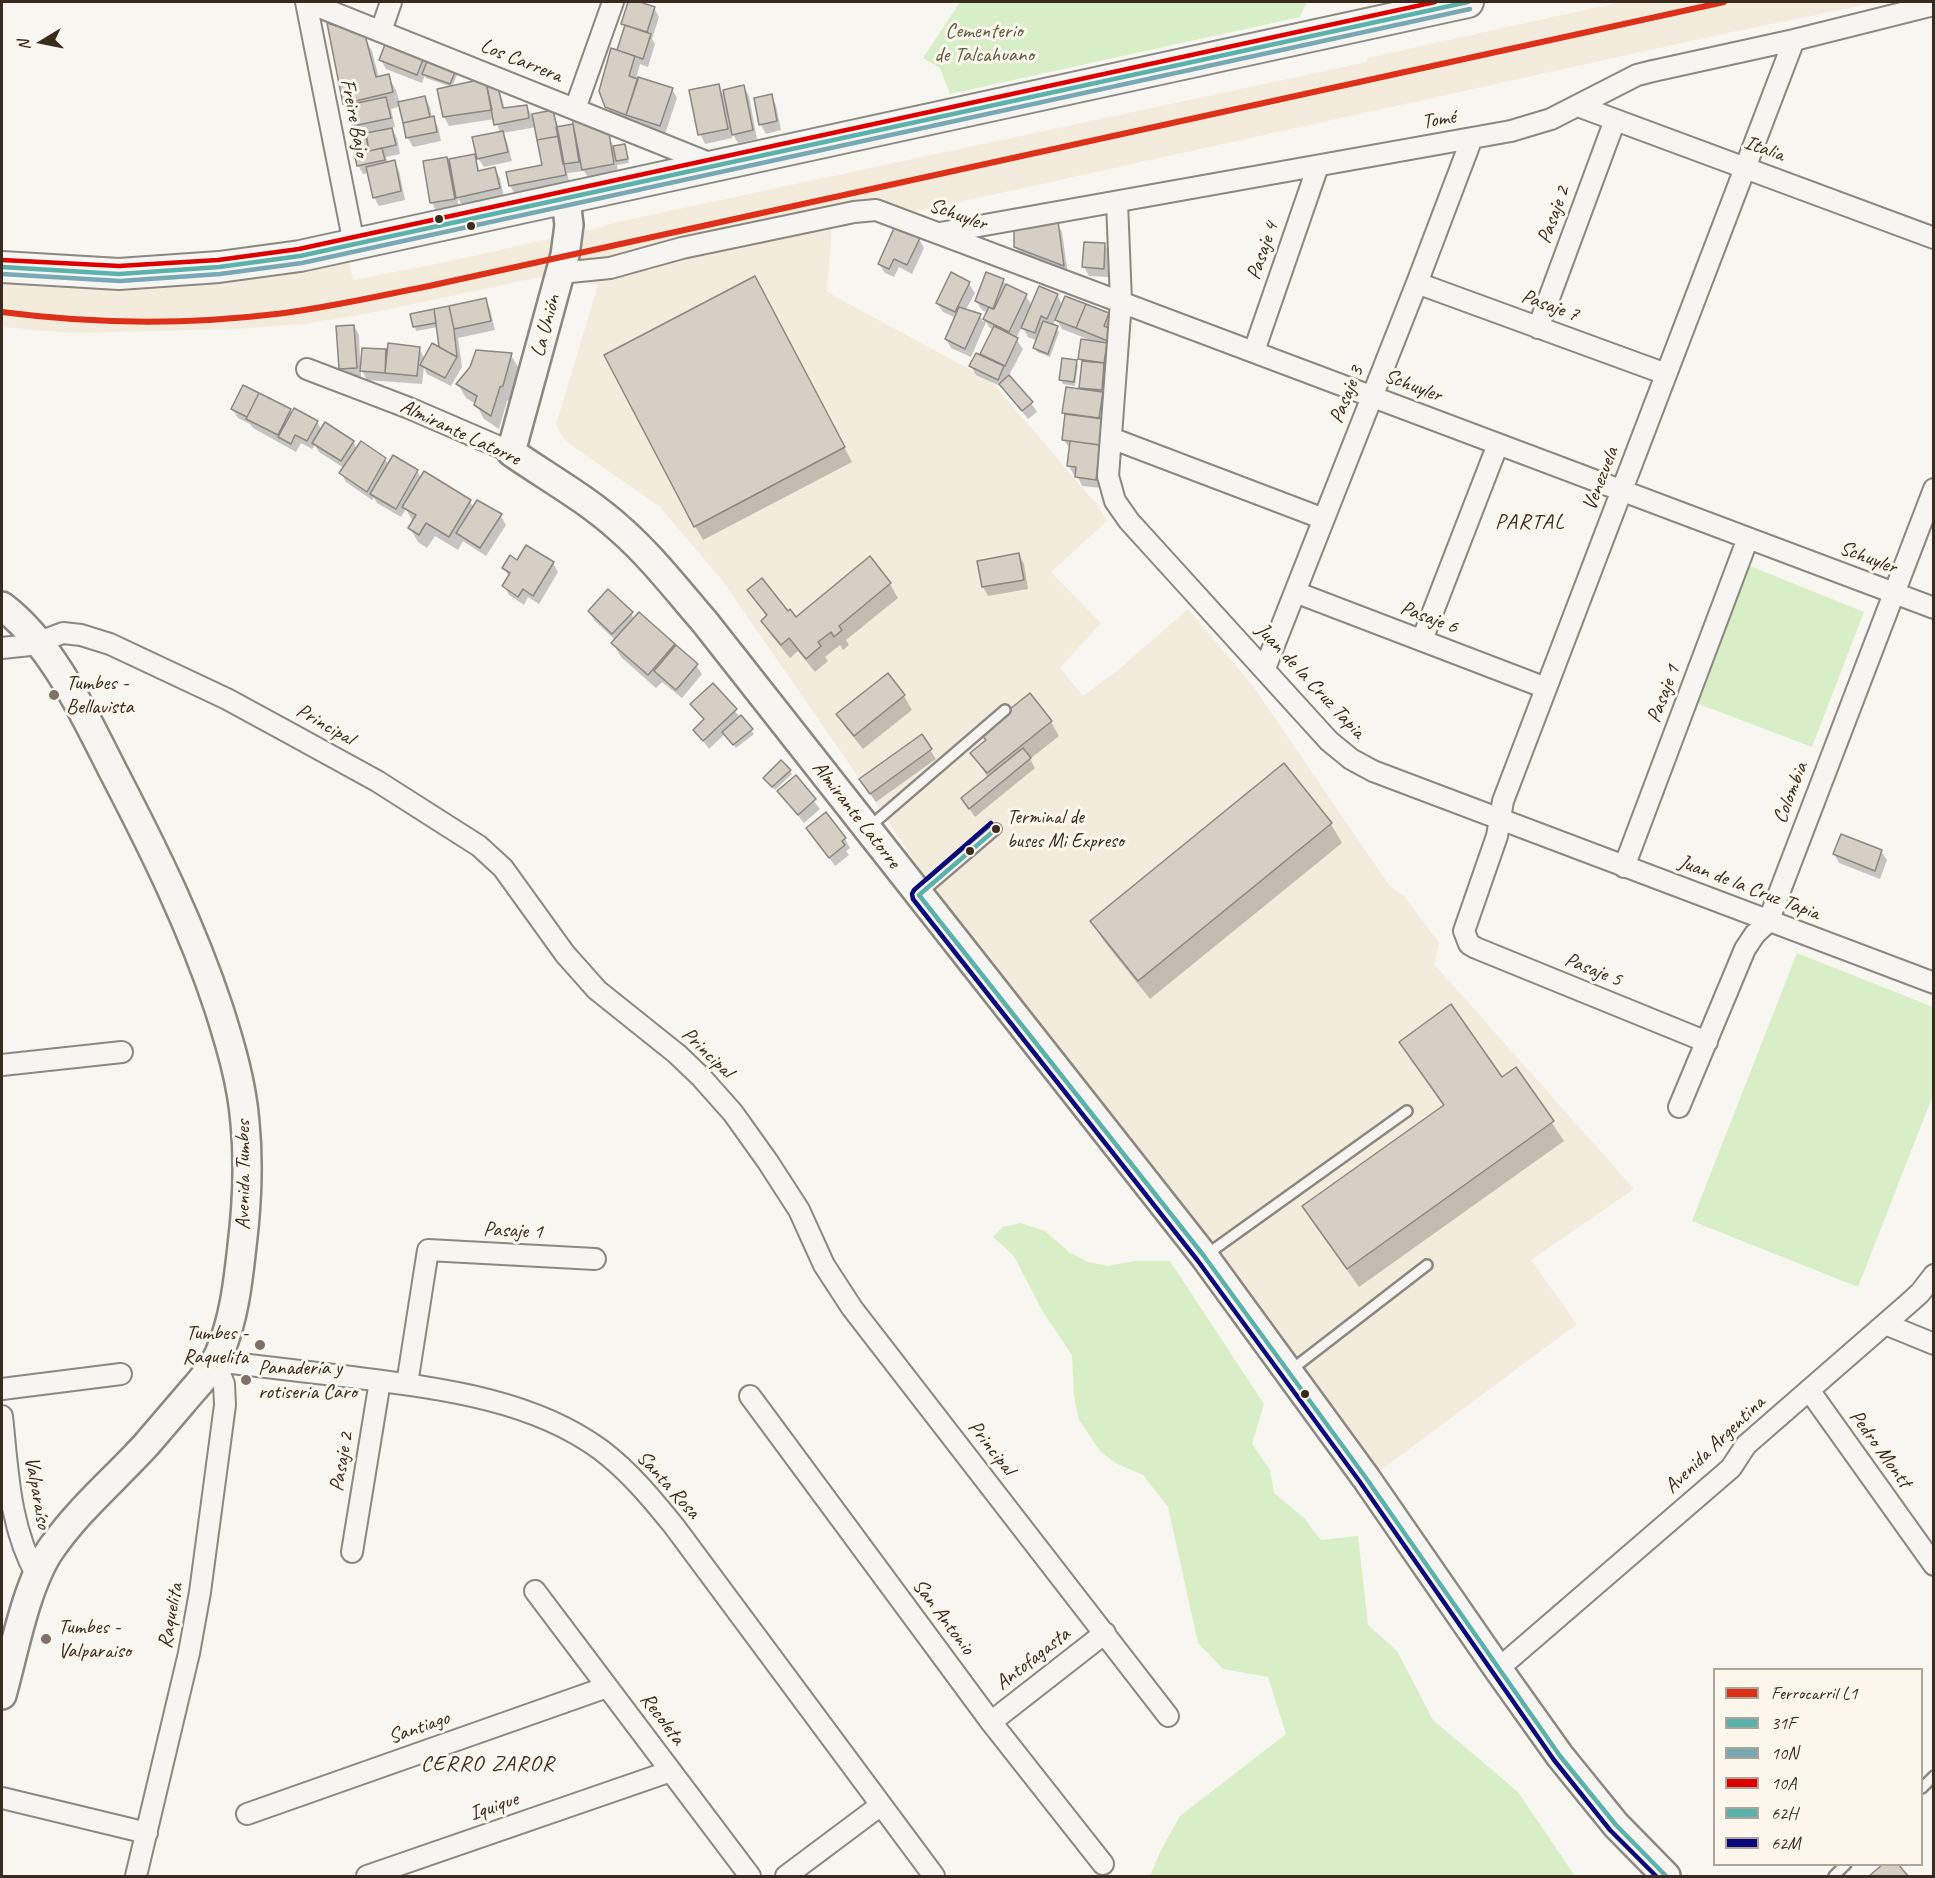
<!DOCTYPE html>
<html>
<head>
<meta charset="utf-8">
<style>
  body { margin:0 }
  #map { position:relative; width:1935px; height:1878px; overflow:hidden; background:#f8f6f0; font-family:Caveat,sans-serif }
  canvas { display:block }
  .frame { position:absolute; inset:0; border:3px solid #3b2a1e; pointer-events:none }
  .legend { position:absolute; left:1713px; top:1668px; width:210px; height:198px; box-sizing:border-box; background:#fbf7ec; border:2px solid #aea59a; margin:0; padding:8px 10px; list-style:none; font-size:18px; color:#3b2a1e }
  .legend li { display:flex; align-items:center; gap:12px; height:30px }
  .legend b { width:30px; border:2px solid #aea59a }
  .north { position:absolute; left:12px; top:12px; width:60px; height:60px; -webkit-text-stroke:4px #fbf7ec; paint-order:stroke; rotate:260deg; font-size:16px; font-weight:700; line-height:24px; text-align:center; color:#3b2a1e }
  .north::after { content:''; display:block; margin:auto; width:21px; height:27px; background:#3b2a1e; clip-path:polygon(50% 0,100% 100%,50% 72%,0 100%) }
</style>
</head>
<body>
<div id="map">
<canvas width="1935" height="1878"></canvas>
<div class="frame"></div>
<ul class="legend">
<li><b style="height:8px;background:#dd3018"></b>Ferrocarril L1</li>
<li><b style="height:8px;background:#5ab2aa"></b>31F</li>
<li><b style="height:8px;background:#79a8b5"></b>10N</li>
<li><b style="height:8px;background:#d00"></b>10A</li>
<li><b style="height:8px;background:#5ab2aa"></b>62H</li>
<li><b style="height:8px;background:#0a0a7a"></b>62M</li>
</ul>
<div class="north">N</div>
</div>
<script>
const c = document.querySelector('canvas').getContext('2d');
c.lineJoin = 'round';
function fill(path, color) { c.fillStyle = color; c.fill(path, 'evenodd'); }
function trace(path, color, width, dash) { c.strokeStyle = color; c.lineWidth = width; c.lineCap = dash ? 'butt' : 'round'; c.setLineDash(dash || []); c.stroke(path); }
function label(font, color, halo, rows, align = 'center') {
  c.font = font + ' Caveat,sans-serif'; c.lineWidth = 6; c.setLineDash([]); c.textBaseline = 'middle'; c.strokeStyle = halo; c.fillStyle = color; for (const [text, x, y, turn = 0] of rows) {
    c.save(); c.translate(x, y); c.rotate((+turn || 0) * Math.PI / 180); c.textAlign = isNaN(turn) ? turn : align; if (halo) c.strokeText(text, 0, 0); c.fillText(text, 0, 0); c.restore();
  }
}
fill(new Path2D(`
  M1621,2H1879L1727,33L923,210L872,215L832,225L827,292L991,381L1098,506L1107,521L1051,572L1101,623L1060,668L1083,696L1117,671L1188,609L1253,686L1389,885L1405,897L1439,943L1434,964L1634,1189L1531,1260L1577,1324L1369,1479L967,941L870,794L722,580L659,506L568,443L561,434L556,425L598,285L550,275L370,313L305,324L235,329L72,333L2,327V281L44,284L152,288L232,282L349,261L353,280L446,262L603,227L604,225L1367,62V58Z`), '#f3ecdd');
fill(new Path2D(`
  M960,2H1307L1300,17L950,94L940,68L923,58Z
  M1750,566L1864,612L1812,747L1696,703Z
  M1797,953L1933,1007V1095L1858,1287L1692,1221Z
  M1021,1223L1045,1231L1069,1252L1088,1262L1108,1266L1134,1261H1170L1264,1404L1252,1444L1270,1470L1274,1493L1303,1517L1321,1540L1358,1536L1368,1625L1397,1651L1433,1720L1518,1792L1575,1876H1150L1160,1852L1180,1816L1286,1734L1268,1677L1223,1669L1198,1643L1168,1507L1143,1475L1115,1463L1100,1451L1079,1420L1074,1396L1072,1355L1043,1312L1014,1256L993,1237L1003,1227Z`), '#d8eec6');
fill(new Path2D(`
  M630,2L654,8L659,17L652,39L655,44L648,67L640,64L636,79L672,89L677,98L665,134L612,116L607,106L617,52L626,28L623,23Z
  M364,36L372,51L379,78L388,76L396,90L400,103L425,98L430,107L432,118L438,127L441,141L413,147L408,138L401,106L391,109L395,127L391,128L397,138L400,154L386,157L388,163L394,162L399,171L405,200L379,206L374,197L368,173L363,174L358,165L359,134L345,103Z
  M423,58L427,65L454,71L457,75L452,87L497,89L502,98L505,110L527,107L532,116L552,112L559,128L574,125L608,134L614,148L625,146L629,163L617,165L618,173L589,179L584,171L567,173L570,184L515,195L510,185L544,166L536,127L503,133L507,142L512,161L484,167L478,158L500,133L495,119L449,126L444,117L452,87L426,78L425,75L422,83L386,69L381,60Z
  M718,86L725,97L744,87L749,96L757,139L738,143L731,131L732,138L705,144L700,134Z
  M771,96L776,105L781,130L766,134L761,125Z
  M474,156L480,172L495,169L500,178L504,197L463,206L457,197L459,208L437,212L432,203L447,159L452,168Z
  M1057,223L1062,232L1068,274L1021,256L1016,246Z
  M919,239L924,248L912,274L899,267L894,277L885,273L879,264Z
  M1105,245L1110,254L1108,277L1089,276L1084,267Z
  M951,274L969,284L975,293L965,311L980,315L983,322L988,313L982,310L976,301L1003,280L1006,286L1026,296L1032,306L1057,295L1063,306L1108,314L1113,324L1108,430L1101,488L1082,486L1077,475H1074L1068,465L1070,449L1063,439L1066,417L1063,412L1080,390L1083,364L1080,359L1092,341L1062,329L1056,318L1053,326L1059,332L1050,357L1037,352L1035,348L1038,341L1028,337L1022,326L1016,339L1023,349L1008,377L1031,403L1037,412L1028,419L1002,387L976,375L971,366L980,357L994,330L990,328L986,322L971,357L951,348L946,339L956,318L943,312L937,303Z
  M763,292L852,462L703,540L695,526Z
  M485,300L490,309L495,330L458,338L462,367L451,386L427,374L424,367L422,384L367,380L361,369V377L345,378L340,369L354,326L359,335L360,361H363V349L388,351L419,348L425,359L441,350L438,327L416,331L412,316Z
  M511,355L519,369L511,400L507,401L499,429L484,419L476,404L466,398L458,384L471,367Z
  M1076,361L1078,365L1075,386L1063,384L1061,380Z
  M232,409L290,410L292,414L317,422L322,430L353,442L357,449L361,443L385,459L389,465L417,471L421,478L424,473L470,502L474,508L500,515L506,525L486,556L463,541L458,550L435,536L427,548L418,542L410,528L413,522L406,509L401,517L377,503L374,498L372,500L346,482L341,473L344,468L319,452L315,445L312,449L301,443L296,452L253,428L250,424L238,418Z
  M1019,555L1024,564L1028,589L988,596L983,587Z
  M517,562L553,563L558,572L539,604L528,597L524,605L509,595L504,586L509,577L504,568Z
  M890,584L898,598L846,640L849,645L843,650L840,645L825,657L828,661L815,672L798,651L790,658L771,635L763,621L767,617L749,590L796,619Z
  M589,612L631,613L634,619L674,645L696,665L702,674L682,698L662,682L656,688L621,657L613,643L615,640L595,621Z
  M887,675L904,696L912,710L863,749L846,728L838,714Z
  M713,685L754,734L736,748L725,734L709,749L695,730L705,721L692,704Z
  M1051,722L1059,736L1030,759L1035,768L975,817L963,799L988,778L972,753L987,741L982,733Z
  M921,736L936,759L876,802L866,788Z
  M790,770L792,774L775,790L767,782Z
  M795,777L820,809L804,823L779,791Z
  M1331,824L1342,843L1150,999L1103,940L1092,921Z
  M808,829L845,839L850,848L846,851L849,855L835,866Z
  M1881,851L1887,860L1880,879L1839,863L1834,854Z
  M1400,1042L1502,1079L1516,1069L1564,1141L1359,1287L1315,1225L1304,1206L1444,1107Z`), '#0003');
const building = new Path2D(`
  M628,2H640L655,7L647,32L621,24Z
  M327,23L365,35L376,77L389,74L393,92L343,104Z
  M625,25L651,34L643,59L617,50Z
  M386,42L424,57L417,75L379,60Z
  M611,48L635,56L629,76L638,79L626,115L605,107L599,91Z
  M428,59L456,70L450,84L422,74Z
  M638,77L673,88L660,126L626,115Z
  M478,80L486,82L492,110L443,117L437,89Z
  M486,82L498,87L503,108L527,105L529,118L494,125Z
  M719,84L728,129L698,135L689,90Z
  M744,85L753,130L732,135L723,90Z
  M772,94L777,121L759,125L754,98Z
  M425,96L430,117L403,123L398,102Z
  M386,97L391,118L353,126L348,105Z
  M553,110L559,136L537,140L532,114Z
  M434,116L437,132L406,138L403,123Z
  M573,118L609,133L614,164L582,170L573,124Z
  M573,124L579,162L563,164L556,127Z
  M392,128L396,145L369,151L366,133Z
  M365,131L369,151L382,148L385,160L357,166L350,134Z
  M503,131L508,152L477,159L472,137Z
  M559,136L566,175L509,186L506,172L542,165L537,140Z
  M625,144L628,159L616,161L613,146Z
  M475,154L478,171L495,167L500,188L456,198L449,159Z
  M447,157L455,199L430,203L423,161Z
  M395,160L401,191L373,198L366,167Z
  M1058,221L1064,266L1014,247V229Z
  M895,226L920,238L907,265L894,259L889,269L878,264Z
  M1084,242L1105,243L1104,269L1082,267Z
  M951,272L970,282L955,312L936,303Z
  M986,272L1004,279L993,309L975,301Z
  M755,276L845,447L694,527L604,355Z
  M1006,284L1027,294L1009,332L983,319L989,307L994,309Z
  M1039,286L1058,294L1047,319L1041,316L1035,333L1021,328Z
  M1065,296L1086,304L1076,328L1055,320Z
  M486,298L491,321L454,329L449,306Z
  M1086,304L1109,313L1104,326L1113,330L1108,341L1076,328Z
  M449,306L454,329L457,357L439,347L434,309Z
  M959,307L981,314L965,349L945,339Z
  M434,309L436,323L413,327L410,314Z
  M1043,321L1058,326L1048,354L1033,348Z
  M354,325L357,368L339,369L336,326Z
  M994,326L1018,338L1005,366L980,354Z
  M1081,339L1107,343L1104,363L1078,359Z
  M388,343L420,347L417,376L385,373Z
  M432,343L457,357L445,378L420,365Z
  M362,348L386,349L385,373L360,371Z
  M476,350L512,353L503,386L500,387L491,416L474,405L477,396L456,384L470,367Z
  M976,353L1004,366L998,380L969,366Z
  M1062,358L1077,360L1074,382L1059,380Z
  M1082,361L1104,363L1102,390L1079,388Z
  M1009,375L1033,402L1022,411L999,384Z
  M243,385L259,393L247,417L231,409Z
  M1066,387L1103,392L1099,418L1062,413Z
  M259,393L291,409L278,435L246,419Z
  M294,408L318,421L307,441L295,435L291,444L278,437Z
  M1065,414L1103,419L1100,445L1062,440Z
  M325,422L354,441L341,461L312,443Z
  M361,441L386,458L367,492L339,473Z
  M1070,441L1100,445L1096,480L1075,477L1076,467L1067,466Z
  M393,455L418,470L396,509L370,494Z
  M424,471L471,500L449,537L426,523L419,535L408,528L416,515L402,507Z
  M477,500L502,514L480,548L456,533Z
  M526,545L554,562L533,596L523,589L518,597L502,586L510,573L502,568L510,555L517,560Z
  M1019,553L1024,580L982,587L977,561Z
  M870,556L891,583L839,626L842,630L834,637L831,632L818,642L821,646L806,659L789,638L781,645L761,621L767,615L747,590L762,578L788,611L790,609L796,617Z
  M608,589L633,612L612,634L588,611Z
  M639,612L675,644L648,675L611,643Z
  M676,645L698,664L676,690L654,671Z
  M888,673L905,695L854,736L836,714Z
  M713,683L737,709L703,741L693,730L704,719L690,704Z
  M1030,693L1052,721L987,773L970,753L986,740L980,733Z
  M741,715L753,729L733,745L722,732Z
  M922,734L932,749L870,794L859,779Z
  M1023,748L1031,758L969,809L961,798Z
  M781,760L791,770L772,787L763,778Z
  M1284,763L1332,823L1138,981L1090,921Z
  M796,775L816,799L798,815L777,791Z
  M826,812L846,838L842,841L845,845L829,858L806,828Z
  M1841,834L1882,850L1875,871L1833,854Z
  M1451,1004L1502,1077L1516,1067L1554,1121L1347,1269L1302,1206L1444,1105L1399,1042Z
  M1883,1864H1898L1908,1876H1869Z`);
fill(building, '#d6cfc3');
trace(building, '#8b8781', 1.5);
const lane = new Path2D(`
  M868,828L1005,710
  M920,894L996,829
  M1206,1255L1407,1111
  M1291,1370L1427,1265
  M1922,1788L1934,1776
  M1834,1876L1846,1864`);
const street = new Path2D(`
  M306,2L354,244
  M307,2L714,165
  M381,31L391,2
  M1578,106L1934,238
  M575,109L613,2
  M1117,202L1121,301L1108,476L1115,501L1129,521L1329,741L1351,759L1373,771L1934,983
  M940,233L1511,131L1551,119L1637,75L1653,71L1794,40L1934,5
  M560,273L610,268L682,248L854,212L876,210L1934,608
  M1417,283L1666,374
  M1538,328L1615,120
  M1254,351L1318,166
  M307,369L409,408L511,452
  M1111,438L1324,519
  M1295,592L1546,688
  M1422,640L1498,444
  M2,648L40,644L47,639L63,633L81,635L110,644L227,699L284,730L377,781L479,846L503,868L565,954L597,990L677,1054L701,1077L733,1113L768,1162L799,1210L824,1265L852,1308L1168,1716
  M1265,668L1417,283L1472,138
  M1624,867L1748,538
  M1707,1042L1476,948L1469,944L1464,931L1497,836L1503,801L1794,40
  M2,1065L122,1052
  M1679,1107L1745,949L1755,934L1768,922L1934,489
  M1885,1324L1934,1344
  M215,1361C261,1366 306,1372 351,1377C435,1388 531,1398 601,1450C629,1471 652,1499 674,1526L934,1876
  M407,1384L428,1250L595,1259
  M2,1389L121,1374
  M1809,1390L1934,1565
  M750,1396L991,1722L1103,1864
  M2,1416C8,1471 9,1526 37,1576
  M352,1552L380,1381
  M535,1591L750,1876
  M1498,1669L1731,1468L1746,1445L1909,1303L1920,1293L1934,1275
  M991,1722L1105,1633
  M2,1798L147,1833
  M247,1814L607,1687
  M136,1876L189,1653L200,1592L225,1405L224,1384L215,1361
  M367,1876L671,1771
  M786,1876L881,1805`);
const secondary = new Path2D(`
  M566,199L569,225L565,255L511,452C547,477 587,499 620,529C651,556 677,590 704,621L1204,1256L1366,1478L1498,1669L1560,1756L1616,1825L1666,1876
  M2,606C54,645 85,717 114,773C154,850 192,927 219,1009C231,1047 242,1084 245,1123C249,1164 247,1205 242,1246C238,1282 234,1320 219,1354C210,1373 195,1387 182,1403C170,1417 158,1431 146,1445C114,1480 78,1510 51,1549C26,1585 14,1652 2,1695`);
const primary = new Path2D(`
  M2,267L119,274L219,267L300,256L1468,2`);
trace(lane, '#8b8781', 14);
trace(street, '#8b8781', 24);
trace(secondary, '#8b8781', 32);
trace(primary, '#8b8781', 34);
trace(lane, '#f6f5f1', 9);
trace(street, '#f6f5f1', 20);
trace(secondary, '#f6f5f1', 27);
trace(primary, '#f6f5f1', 30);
trace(new Path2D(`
  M2,267L119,274L219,267L300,256L1468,2`), '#5ab2aa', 4.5);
trace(new Path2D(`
  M2,274L120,281L220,274L302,263L1470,9`), '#79a8b5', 4.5);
trace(new Path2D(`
  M2,260L119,266L218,260L299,249L1435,2`), '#d00', 4.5);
trace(new Path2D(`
  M996,829L919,895L1204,1256L1366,1478L1560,1756L1616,1825L1666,1876`), '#5ab2aa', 4.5);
trace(new Path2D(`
  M991,823L914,890L912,894L913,899L1198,1261L1360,1482L1554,1760L1610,1830L1656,1876`), '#0a0a7a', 4.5);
trace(new Path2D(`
  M2,312C93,324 185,325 276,314C327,308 378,296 429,286L1724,2`), '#dd3018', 6);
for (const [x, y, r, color] of [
  [439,219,5,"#3b2a1e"],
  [471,226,5,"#3b2a1e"],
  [54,695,6,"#7d7168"],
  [996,829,5,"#3b2a1e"],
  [970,851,5,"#3b2a1e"],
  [260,1345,6,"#7d7168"],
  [246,1380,6,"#7d7168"],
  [1305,1394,5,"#3b2a1e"],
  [46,1639,6,"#7d7168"]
]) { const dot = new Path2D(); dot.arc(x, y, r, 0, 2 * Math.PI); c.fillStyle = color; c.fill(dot); trace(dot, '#fbf7ec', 2); }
label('20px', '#3b2a1e', '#fbf7ec', [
  ["Terminal de",1007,818],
  ["buses Mi Expreso",1007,842]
], 'left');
label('21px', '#5c5a40', '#fbf7ec', [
  ["Cementerio",984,31],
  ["de Talcahuano",984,55]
]);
label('21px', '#3b2a1e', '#fbf7ec', [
  ["Los Carrera",521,61,22],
  ["Freire Bajo",354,118,79],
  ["Tomé",1439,120,-10],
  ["Italia",1764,149,20],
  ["Schuyler",958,215,20],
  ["Pasaje 2",1554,215,-70],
  ["Pasaje 4",1263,251,-71],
  ["Pasaje 7",1550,306,20],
  ["La Unión",546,326,-75],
  ["Schuyler",1413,386,21],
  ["Pasaje 3",1347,395,-68],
  ["Almirante Latorre",460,433,25],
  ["Venezuela",1601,479,-69],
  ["Schuyler",1868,558,21],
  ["Pasaje 6",1429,618,21],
  ["Juan de la Cruz Tapia",1310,681,47],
  ["Pasaje 1",1664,694,-69],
  ["Principal",325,725,30],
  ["Colombia",1791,793,-69],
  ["Almirante Latorre",856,815,52],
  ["Juan de la Cruz Tapia",1749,888,21],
  ["Pasaje 5",1593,970,22],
  ["Principal",707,1053,44],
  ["Avenida Tumbes",243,1175,-90],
  ["Pasaje 1",513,1231,3],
  ["Avenida Argentina",1715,1445,-44],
  ["Principal",991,1448,52],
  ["Pedro Montt",1880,1449,54],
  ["Pasaje 2",342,1462,-80],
  ["Santa Rosa",668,1485,48],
  ["Valparaíso",37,1493,80],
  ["Raquelita",171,1616,-80],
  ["San Antonio",943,1617,53],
  ["Antofagasta",1033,1659,-38],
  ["Recoleta",662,1719,53],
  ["Santiago",419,1728,-19],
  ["Iquique",494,1807,-19]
]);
label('21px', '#3b2a1e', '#fbf7ec', [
  ["Tumbes -",66,683],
  ["Bellavista",66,707],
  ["Tumbes -",248,1333,"right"],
  ["Raquelita",248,1357,"right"],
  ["Panadería y",258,1368],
  ["rotiseria Caro",258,1392],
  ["Tumbes -",58,1627],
  ["Valparaiso",58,1651]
], 'left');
c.letterSpacing = '1.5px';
label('22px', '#3b2a1e', '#fbf7ec', [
  ["PARTAL",1530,522],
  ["CERRO ZAROR",488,1764]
]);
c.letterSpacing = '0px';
</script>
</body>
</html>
